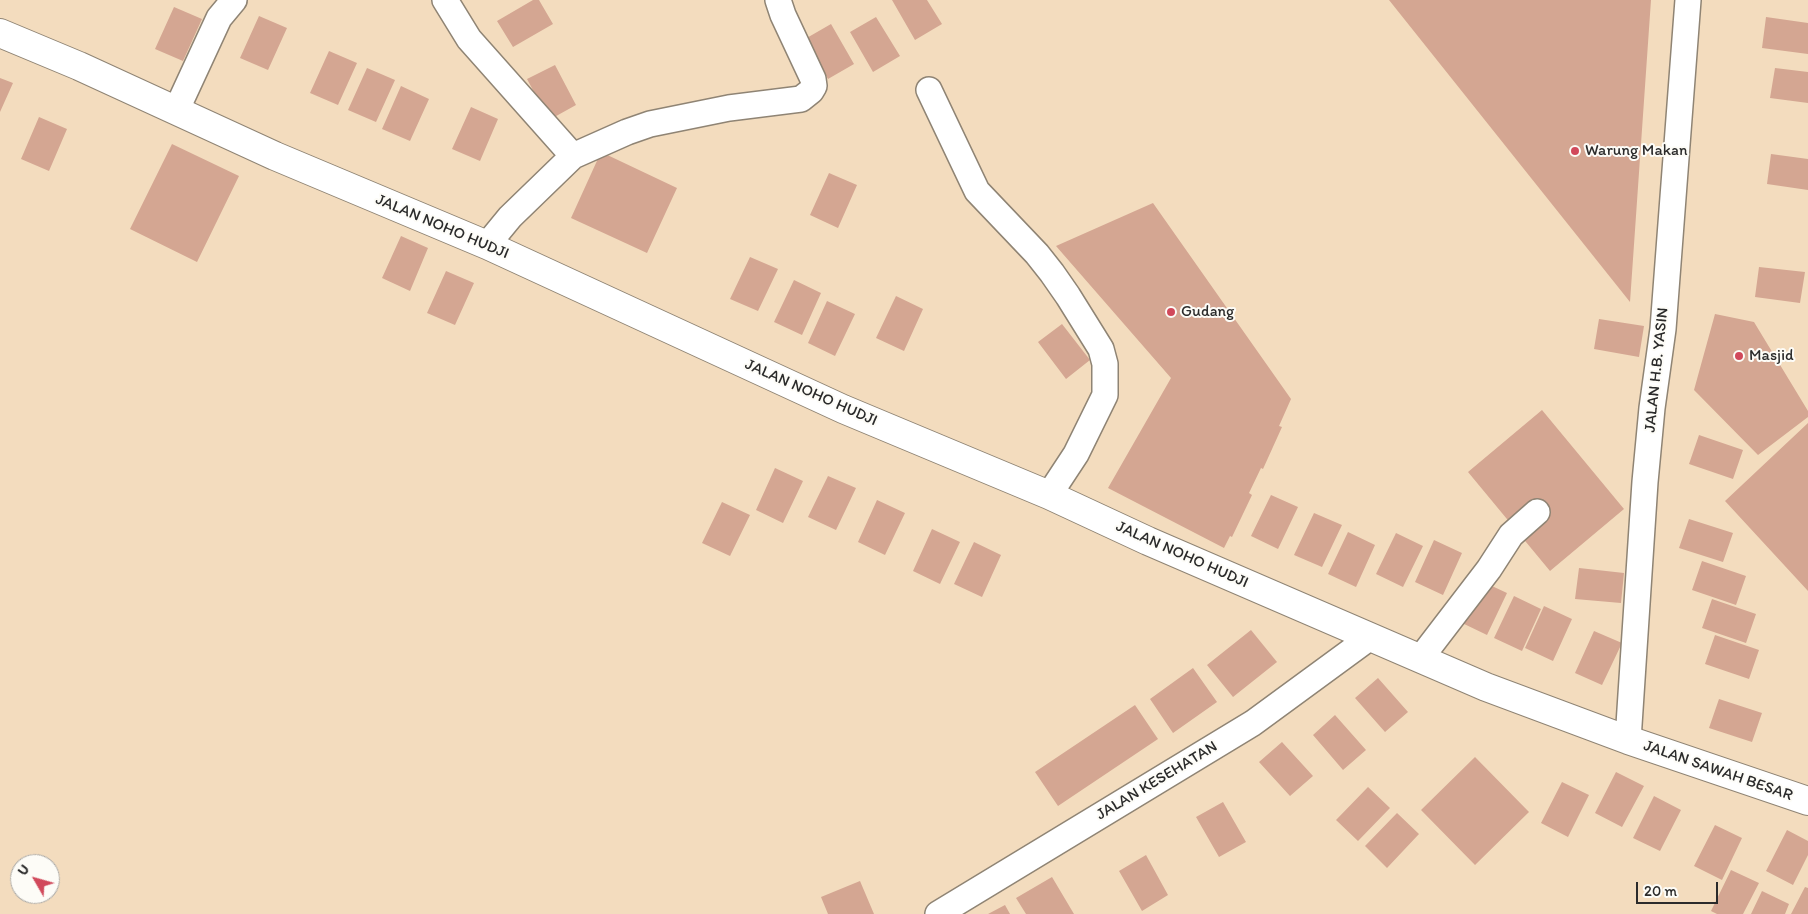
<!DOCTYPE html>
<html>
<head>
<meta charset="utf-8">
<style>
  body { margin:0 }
  #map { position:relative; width:1808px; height:914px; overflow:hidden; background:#f3dcbe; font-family:Itim,sans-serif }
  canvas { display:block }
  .north { position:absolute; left:10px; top:854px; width:50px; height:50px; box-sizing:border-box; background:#fdfcf7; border:1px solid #a9a8a5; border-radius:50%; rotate:308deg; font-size:14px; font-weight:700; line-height:20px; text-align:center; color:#2b2b2b }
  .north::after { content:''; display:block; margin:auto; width:18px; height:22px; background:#d1495b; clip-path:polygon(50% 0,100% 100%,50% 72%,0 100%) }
  .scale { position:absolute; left:1636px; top:882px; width:82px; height:22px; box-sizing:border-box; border:2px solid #2b2b2b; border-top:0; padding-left:6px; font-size:15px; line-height:18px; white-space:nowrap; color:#2b2b2b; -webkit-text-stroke:4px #fdfcf7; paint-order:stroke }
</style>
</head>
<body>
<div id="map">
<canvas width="1808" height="914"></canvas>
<div class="north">U</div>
<div class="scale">20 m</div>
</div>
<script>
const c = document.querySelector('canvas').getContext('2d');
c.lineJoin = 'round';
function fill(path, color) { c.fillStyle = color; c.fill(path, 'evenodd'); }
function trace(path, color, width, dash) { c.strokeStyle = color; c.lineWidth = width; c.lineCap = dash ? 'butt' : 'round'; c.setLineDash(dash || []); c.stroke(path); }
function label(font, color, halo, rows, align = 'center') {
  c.font = font + ' Itim,sans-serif'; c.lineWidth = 4; c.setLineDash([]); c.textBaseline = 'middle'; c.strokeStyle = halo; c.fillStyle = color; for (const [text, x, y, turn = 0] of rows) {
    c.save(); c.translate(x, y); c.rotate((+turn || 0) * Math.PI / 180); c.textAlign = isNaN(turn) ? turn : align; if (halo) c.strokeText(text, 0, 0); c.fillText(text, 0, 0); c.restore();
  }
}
fill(new Path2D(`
  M533,0H539L553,24L513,47L497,21Z
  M892,0H927L942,24L915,40Z
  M1389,0H1651L1630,302Z
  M174,7L202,19L183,61L155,49Z
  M259,16L287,28L268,70L240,58Z
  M876,17L900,56L873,72L850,32Z
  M1766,17L1808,23V54L1762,48Z
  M831,24L854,64L828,79L805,39Z
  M329,51L357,63L338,105L310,93Z
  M555,65L576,105L549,120L527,79Z
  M367,68L395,80L376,122L348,110Z
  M1775,68L1808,72V103L1770,98Z
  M0,78L13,83L0,112Z
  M401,86L429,99L410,141L382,129Z
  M471,107L498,119L480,161L452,149Z
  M39,117L67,129L49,171L21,159Z
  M172,144L239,176L197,262L130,229Z
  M601,152L677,188L647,253L571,218Z
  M1771,154L1808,159V190L1767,184Z
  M829,173L857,185L838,228L810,215Z
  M1153,203L1291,399L1279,426L1282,427L1263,469L1261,468L1249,493L1252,495L1232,537L1230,536L1224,548L1108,488L1171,378L1056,246Z
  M401,236L428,248L410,291L382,278Z
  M750,257L778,269L758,311L730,299Z
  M1759,267L1805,272L1800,303L1755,297Z
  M446,271L474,283L455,325L427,313Z
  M794,280L821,293L802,335L774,322Z
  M896,296L923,309L904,351L876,338Z
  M827,301L855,314L835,356L808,343Z
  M1715,314L1754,322L1808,411V417L1758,455L1694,390Z
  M1599,319L1644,326L1639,357L1594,349Z
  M1062,324L1090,360L1066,379L1038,342Z
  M1542,410L1624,509L1550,571L1468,472Z
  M1808,423V591L1725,501Z
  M1699,435L1743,450L1733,479L1689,464Z
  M775,468L803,481L783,523L756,510Z
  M828,476L856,488L836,530L808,517Z
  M1271,495L1298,507L1278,549L1251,536Z
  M877,500L905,513L885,555L858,542Z
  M722,502L750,515L730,556L702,543Z
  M1314,513L1342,525L1322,567L1294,555Z
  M1689,519L1733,533L1723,562L1679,548Z
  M932,529L960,542L940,584L913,571Z
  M1348,532L1375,545L1356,587L1328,574Z
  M1396,533L1423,546L1403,587L1376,574Z
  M1434,540L1462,553L1443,595L1415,582Z
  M974,542L1001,555L982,597L954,584Z
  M1702,561L1746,576L1736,605L1692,590Z
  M1579,568L1624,573L1621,603L1575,599Z
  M1479,580L1507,593L1487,635L1460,622Z
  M1514,596L1541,609L1522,651L1494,638Z
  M1712,599L1756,614L1746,643L1702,628Z
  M1544,606L1572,619L1553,661L1525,648Z
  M1251,630L1277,662L1233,697L1207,665Z
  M1594,631L1622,643L1602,685L1575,673Z
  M1715,635L1759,650L1749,679L1705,664Z
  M1193,668L1217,702L1173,733L1150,699Z
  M1378,678L1408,712L1385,732L1355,698Z
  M1719,699L1762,713L1752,742L1709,728Z
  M1135,705L1158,739L1058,806L1035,772Z
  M1335,715L1366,750L1343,770L1313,735Z
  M1282,742L1313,776L1290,796L1259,762Z
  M1475,757L1529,812L1475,865L1421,810Z
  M1616,772L1644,786L1622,827L1595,813Z
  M1562,782L1589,795L1568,837L1541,823Z
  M1368,787L1390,808L1358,841L1336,820Z
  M1654,796L1681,810L1660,851L1633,838Z
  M1223,802L1246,842L1219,857L1196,817Z
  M1397,813L1419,834L1387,868L1365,846Z
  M1715,825L1742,838L1722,880L1694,866Z
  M1787,830L1808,841V855L1793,885L1766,871Z
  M1146,855L1168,895L1142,911L1119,871Z
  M1731,870L1759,883L1743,914H1717L1711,911Z
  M1052,877L1074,914H1026L1016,898Z
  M860,881L874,914H828L821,897Z
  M1805,887L1808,888V914H1791Z
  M1762,891L1789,904L1785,914H1751Z
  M1005,905L1010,914H988Z`), '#d4a692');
const minor = new Path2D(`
  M445,0L469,39L573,156
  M929,90L977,191L1037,254L1052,273L1068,296L1101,349L1105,364V395L1076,454L1049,495
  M176,111L219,18L234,0
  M487,245L510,217L573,156L627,132L650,124L729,108L801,99L811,91L814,86L813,79L783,15L778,0
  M1420,659L1489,569L1511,535L1537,512
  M1628,740L1645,482L1652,408L1663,329L1688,0
  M938,914L1253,723L1369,638`);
const secondary = new Path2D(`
  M0,33L79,66L275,156L487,245L843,409L1049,495L1148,541L1486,687L1628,740L1808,801`);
trace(minor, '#8f8474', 28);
trace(secondary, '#8f8474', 30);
trace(minor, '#fff', 25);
trace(secondary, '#fff', 28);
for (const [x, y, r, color] of [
  [1575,151,5,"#d1495b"],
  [1171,312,5,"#d1495b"],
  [1739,356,5,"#d1495b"]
]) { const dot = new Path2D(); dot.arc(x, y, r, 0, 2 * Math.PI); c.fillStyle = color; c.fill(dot); trace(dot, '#fdfcf7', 2); }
label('16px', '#2b2b2b', '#fdfcf7', [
  ["Warung Makan",1585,151],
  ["Gudang",1181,312],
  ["Masjid",1749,356]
], 'left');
label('16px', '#2b2b2b', '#fdfcf7', [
  ["JALAN NOHO HUDJI",442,227,23],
  ["JALAN H.B. YASIN",1657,370,-84],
  ["JALAN NOHO HUDJI",811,393,24],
  ["JALAN NOHO HUDJI",1182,555,24],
  ["JALAN SAWAH BESAR",1718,771,19],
  ["JALAN KESEHATAN",1157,781,-31]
]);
</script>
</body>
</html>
